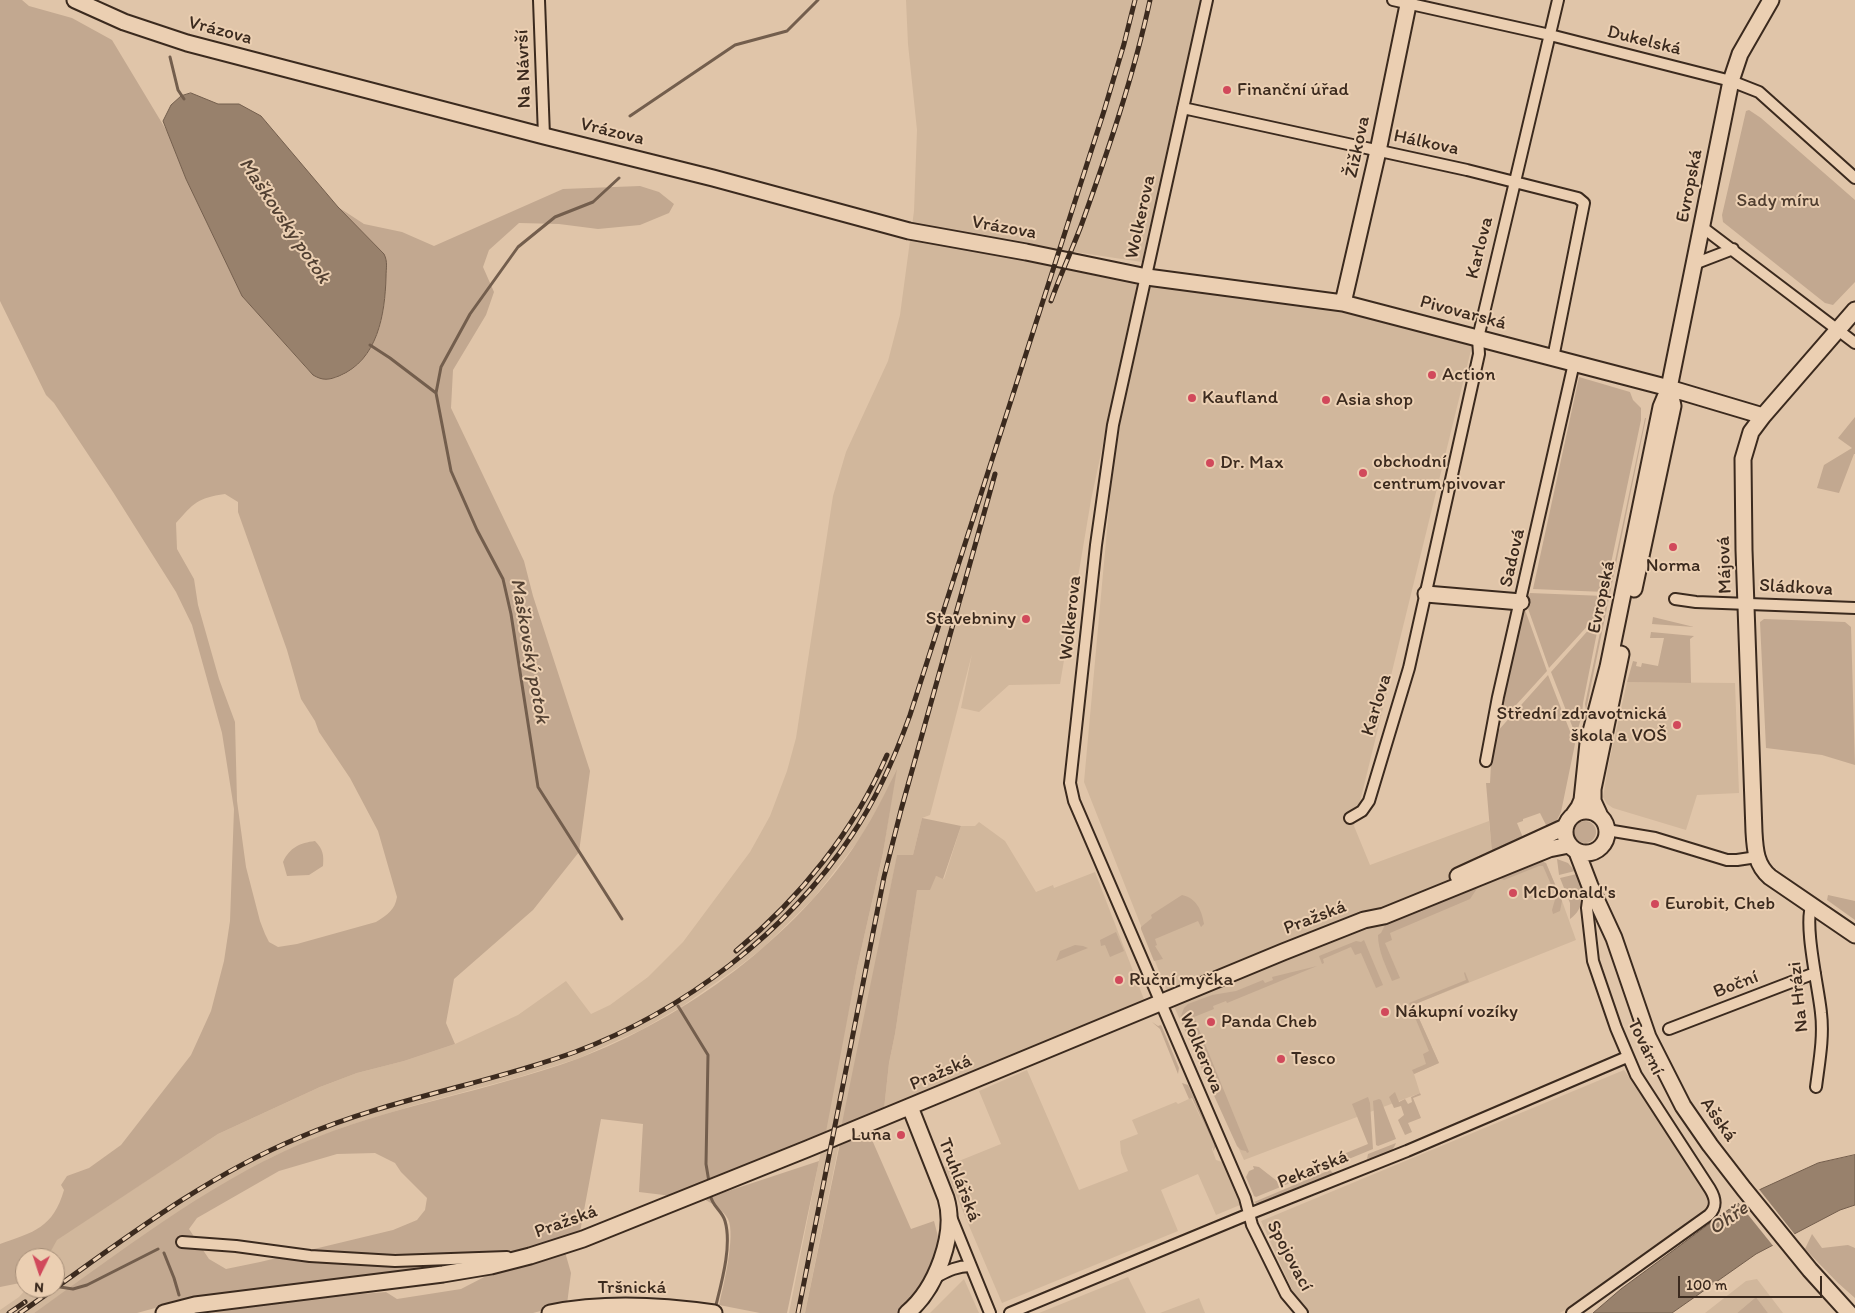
<!DOCTYPE html>
<html>
<head>
<meta charset="utf-8">
<style>
  body { margin:0 }
  #map { position:relative; width:1855px; height:1313px; overflow:hidden; background:#e0c5a9; font-family:Itim,sans-serif }
  canvas { display:block }
  .north { position:absolute; left:15px; top:1248px; width:50px; height:50px; box-sizing:border-box; background:#ebcfb2; border:1px solid #a58d77; border-radius:50%; rotate:184deg; font-size:14px; font-weight:700; line-height:20px; text-align:center; color:#3b2a1e }
  .north::after { content:''; display:block; margin:auto; width:18px; height:22px; background:#d1495b; clip-path:polygon(50% 0,100% 100%,50% 72%,0 100%) }
  .scale { position:absolute; left:1678px; top:1276px; width:144px; height:22px; box-sizing:border-box; border:2px solid #3b2a1e; border-top:0; padding-left:6px; font-size:15px; line-height:18px; white-space:nowrap; color:#3b2a1e; -webkit-text-stroke:4px #ebcfb2; paint-order:stroke }
</style>
</head>
<body>
<div id="map">
<canvas width="1855" height="1313"></canvas>
<div class="north">N</div>
<div class="scale">100 m</div>
</div>
<script>
const c = document.querySelector('canvas').getContext('2d');
c.lineJoin = 'round';
function fill(path, color) { c.fillStyle = color; c.fill(path, 'evenodd'); }
function trace(path, color, width, dash) { c.strokeStyle = color; c.lineWidth = width; c.lineCap = dash ? 'butt' : 'round'; c.setLineDash(dash || []); c.stroke(path); }
function label(font, color, halo, rows, align = 'center') {
  c.font = font + ' Itim,sans-serif'; c.lineWidth = 4; c.setLineDash([]); c.textBaseline = 'middle'; c.strokeStyle = halo; c.fillStyle = color; for (const [text, x, y, turn = 0] of rows) {
    c.save(); c.translate(x, y); c.rotate((+turn || 0) * Math.PI / 180); c.textAlign = isNaN(turn) ? turn : align; if (halo) c.strokeText(text, 0, 0); c.fillText(text, 0, 0); c.restore();
  }
}
fill(new Path2D(`
  M906,0H1202L1142,262L1075,252L1065,269L1137,285L1091,500L1060,684L1009,685L979,712L961,708L972,654L930,815L922,818L913,855L897,856L805,1313H789L857,968L883,853L896,771L881,802L859,840L813,899L763,948L737,968L684,1005L641,1030L577,1059L516,1078L412,1106L347,1126L301,1144L268,1159L200,1199L34,1313H0V1310L19,1297L27,1288H55V1258H47L56,1240L218,1134L320,1087L357,1073L404,1061L455,1044L518,1015L566,981L591,1014L610,1005L648,977L683,942L750,852L770,816L787,771L796,738L833,496L846,452L888,361L900,315L914,211L917,130L908,44Z
  M1150,283L1340,310L1472,346L1354,826L1370,865L1489,821L1492,853L1546,863L1561,898L1576,940L1413,1005L1439,1063L1414,1074L1420,1093L1244,1160L1166,989L1084,782L1114,453Z
  M1627,682L1735,683L1739,793L1697,795L1686,830L1613,808L1607,804L1603,797L1608,767Z
  M979,822L1005,841L1036,892L1053,885L1054,888L1095,872L1145,1002L884,1109L889,1063L895,1034L917,889L922,890L936,876L944,879L961,826H975Z
  M1027,1070L1079,1190L1128,1171L1121,1153L1120,1141L1138,1134L1132,1120L1176,1102L1178,1104L1191,1098L1214,1145L1212,1149L1216,1160L1222,1162L1224,1165L1240,1205L1216,1215L1198,1174L1161,1190L1178,1231L1002,1303L944,1167L1001,1144L979,1091Z
  M1624,1070L1708,1194L1706,1212L1597,1290L1560,1313H1306L1299,1305L1261,1221Z
  M1128,1277L1146,1313H1039Z
  M964,1279L979,1313H930Z
  M1757,1279L1783,1313H1768L1756,1297L1737,1313H1705L1746,1281Z
  M1199,1298L1205,1313H1160L1197,1299Z`), '#d1b79c');
fill(new Path2D(`
  M0,0H22L29,6L72,18L112,40L168,133L186,179L242,296L308,370C317,379 326,382 338,377C378,361 386,314 386,276C386,268 387,262 384,254L338,207L364,224L402,232L434,246L563,189L640,186L659,192L674,204L669,213L640,225L598,229L559,224L519,223L489,250L483,267L494,292L486,315L453,370L451,408L524,561L533,596L590,771L579,852L533,910L454,979L446,1023L455,1044L404,1061L357,1073L320,1087L218,1134L57,1240L47,1258H25V1282L0,1287V1244C34,1232 53,1228 64,1190L61,1185L67,1176L89,1168L121,1145L191,1055L211,1011L224,961L230,921L234,809L222,733L192,625L176,592L113,492L54,403L46,395L0,301ZM225,494L238,502V512L287,650L301,699L315,721L319,732L350,778L378,831L397,897C395,910 387,915 376,922L297,944L278,947L269,942L265,934L260,921L246,867L237,801L235,722L219,679L198,605L194,579L177,549L176,523C194,503 197,498 225,494Z
  M1749,110L1761,118L1855,200V282L1833,305L1825,303L1723,222L1722,215L1746,111Z
  M1579,377L1630,392L1633,400L1641,408V420L1605,592L1533,589Z
  M1855,417V454H1854L1839,493L1817,488L1824,465L1852,448L1838,438Z
  M1645,418H1646L1586,710L1585,704Z
  M1530,593L1604,596L1602,610L1549,668L1526,603Z
  M1524,607L1547,671L1496,727L1523,610Z
  M1600,617L1583,703L1582,715L1576,736L1551,672Z
  M1653,617L1694,627L1652,624Z
  M1764,619L1845,622L1851,627L1855,765L1822,755L1766,748L1760,622Z
  M1651,632L1694,636L1690,639L1691,683L1627,682L1633,661L1637,662L1636,666L1641,667L1642,663L1658,666L1664,638H1650Z
  M1548,675L1575,744L1561,812L1557,820L1548,829L1540,813L1523,819V821L1517,823L1524,840L1492,853L1486,783H1490L1492,745L1496,733Z
  M897,769L883,853L857,968L825,1137L672,1196L639,1192L643,1124L601,1119L580,1232L528,1249L489,1259L166,1305L137,1313H34C119,1253 204,1186 300,1144C389,1106 486,1092 577,1059C686,1018 796,937 859,839C874,816 885,793 897,769ZM375,1153L395,1163L401,1172L427,1198L425,1210L417,1220L393,1230L260,1262L226,1269L209,1259L189,1229L197,1218L279,1171L337,1154Z
  M922,818L961,826L943,879L936,876L930,890H917L895,1034L889,1063L884,1109L841,1128L897,855H913Z
  M1574 832a11 11 0 1 1 22 0a11 11 0 1 1-22 0Z
  M315,841C323,849 324,855 323,866L309,875L287,876L283,862C290,847 300,843 315,841Z
  M1557,859L1568,863L1575,871L1559,875Z
  M1539,860L1546,863L1562,901L1560,911L1553,914L1552,910L1556,896L1543,866H1539L1504,880L1498,877Z
  M1581,873C1585,889 1585,909 1570,919V903L1560,878Z
  M1480,884L1470,899L1390,933L1392,940L1385,943L1400,978L1392,981C1386,966 1378,951 1378,935L1381,933L1385,925Z
  M1182,895C1196,898 1202,910 1204,924L1201,927L1198,921L1155,939L1157,945L1155,946L1163,959L1154,961L1141,929V927L1152,918L1151,915Z
  M1828,895L1855,901V920L1827,900Z
  M1116,932L1124,951L1110,957L1105,945L1101,946L1100,940Z
  M1364,940L1383,985L1376,988L1361,953L1355,955L1351,947L1323,959L1324,963L1322,964L1319,956L1356,941L1361,942Z
  M1075,945L1083,946L1088,948L1056,961L1060,951Z
  M1317,966L1227,1003L1226,1001L1213,1006L1214,1009L1194,1017L1249,1152L1247,1153L1246,1151L1241,1150L1237,1146L1196,1056L1182,1022L1181,1016L1184,1008L1188,1004L1212,995L1236,991L1263,980L1265,983L1273,980L1272,977Z
  M1465,972L1469,982L1413,1005L1439,1063L1414,1074L1412,1070L1426,1064L1423,1054L1429,1051L1409,1003L1466,980L1464,973Z
  M1152,1022L1158,1026L1161,1025L1162,1027L1179,1068L1178,1074L1160,1029Z
  M1182,1083L1188,1085L1216,1146L1213,1151L1214,1145L1192,1098L1189,1099Z
  M1395,1092L1399,1102L1405,1099L1408,1104L1412,1102L1411,1097L1420,1093L1421,1095L1413,1098L1421,1118L1408,1123L1412,1132L1405,1135L1398,1120L1404,1115L1401,1106L1394,1108L1389,1097Z
  M1368,1097L1370,1103L1373,1149L1339,1163L1338,1160L1331,1163L1332,1166L1256,1197L1254,1196L1246,1177L1249,1171L1254,1169L1253,1166L1259,1167L1277,1181L1368,1144L1352,1104Z
  M1379,1099L1381,1100L1396,1139L1378,1146L1376,1145L1373,1101Z
  M869,1133L911,1229L934,1221L941,1248L928,1277L899,1313H805L840,1143Z
  M1396,1143C1392,1155 1379,1156 1367,1159L1368,1154Z
  M819,1161L787,1313H760L719,1305C723,1288 736,1235 728,1219C723,1210 713,1204 704,1199Z
  M1330,1170L1333,1173L1322,1181L1315,1180L1277,1196L1272,1202L1259,1205L1254,1202Z
  M1812,1234L1822,1248L1848,1245L1855,1248V1298L1838,1283L1805,1249Z
  M565,1252L571,1273L567,1304L533,1313H201L313,1298L386,1292L397,1299L461,1289L492,1273Z
  M1756,1297L1768,1313H1737Z`), '#c2a890');
const water = new Path2D(`
  M191,93L218,104H239L261,116L338,207L384,254C388,262 386,268 386,277C385,314 378,360 339,376C329,380 323,381 313,375L242,296L186,179L163,121L171,105L181,96Z
  M1855,1155V1205L1840,1210L1756,1254L1672,1313H1593L1621,1289L1728,1210L1761,1189L1818,1163Z`);
fill(water, '#98816c');
trace(water, '#735e4d', 1);
fill(new Path2D(`
  M1758,1188L1796,1236L1774,1247L1737,1201Z`), '#e0c5a9');
trace(new Path2D(`
  M170,57L178,90L184,99
  M630,116L735,45L787,31L818,0
  M370,345L390,358L436,393L451,471L477,530L503,579L511,614L538,787L622,919
  M436,393L441,367L470,314L518,247L555,217L593,202L619,178
  M678,1006L708,1055L706,1164L709,1182
  M710,1194C712,1207 722,1210 725,1221C732,1245 722,1281 716,1305
  M164,1253L174,1278L179,1295
  M60,1287L73,1289L87,1285L158,1249`), '#735e4d', 3);
const street = new Path2D(`
  M539,0L544,136
  M1207,0L1113,425L1096,545L1070,783L1074,801L1245,1198L1252,1225L1286,1294L1302,1313
  M1393,0L1550,35L1731,81L1759,92L1855,178
  M1183,108L1467,170L1578,198L1584,203L1553,358
  M1702,227L1855,343
  M1694,264L1733,249
  M1675,599L1696,602L1855,608
  M1486,761L1498,697L1574,363
  M1350,818L1362,811L1369,801L1409,668L1479,354L1478,338L1558,0
  M1607,830L1655,838L1727,860H1737L1757,857
  M1812,904C1803,923 1819,990 1821,1013C1824,1037 1819,1063 1816,1087
  M1669,1029L1815,973
  M951,1217L990,1313
  M182,1242L236,1246L310,1256L395,1261L507,1257
  M934,1278C946,1272 956,1266 970,1266
  M1010,1313L1249,1214L1407,1151L1627,1057
  M1572,1313L1709,1215C1717,1207 1716,1199 1710,1189L1636,1075L1616,1028L1593,961L1587,908L1590,886`);
const secondary = new Path2D(`
  M75,0L124,22L187,43L544,136L713,178L909,231L1026,252L1147,277L1343,303L1669,388L1763,416
  M1343,303L1378,151L1409,0
  M1855,310L1763,416L1751,432L1743,459L1744,550L1754,832C1755,850 1756,865 1770,877L1855,935
  M1634,589L1673,406L1669,388
  M1426,594L1521,602
  M1565 832a21 21 0 1 1 42 0a21 21 0 1 1-42 0Z
  M1574,814L1579,807L1582,800L1588,743L1608,667L1661,407L1669,388L1731,81L1740,54L1771,0
  M1599,814L1593,801V789L1621,654
  M1577,852L1590,886L1614,938L1648,1037L1683,1106L1710,1145L1744,1189L1810,1270L1849,1313
  M1458,876L1565,827
  M164,1313L195,1305L443,1274L491,1266L530,1256L583,1239L807,1149L1283,952L1364,920L1384,916L1549,849L1569,845
  M550,1313C604,1302 660,1305 714,1313
  M907,1313C936,1289 957,1234 946,1198L910,1107`);
trace(street, '#3b2a1e', 14);
trace(secondary, '#3b2a1e', 19);
trace(street, '#ebcfb2', 10);
trace(secondary, '#ebcfb2', 15);
const rail = new Path2D(`
  M1051,301C1060,276 1071,252 1081,226C1107,154 1134,75 1150,0
  M736,951C800,898 854,831 887,755
  M9,1313L25,1302
  M20,1313C109,1251 197,1180 298,1138C388,1099 484,1085 575,1052C684,1011 787,933 852,835C877,798 895,757 910,715L1104,111L1124,44L1135,0
  M798,1313L884,877L901,810L995,474`);
trace(rail, '#3b2a1e', 5);
trace(rail, '#ebcfb2', 3, [9]);
for (const [x, y, r, color] of [
  [1227,90,5,"#d1495b"],
  [1432,375,5,"#d1495b"],
  [1192,398,5,"#d1495b"],
  [1326,400,5,"#d1495b"],
  [1210,463,5,"#d1495b"],
  [1363,473,5,"#d1495b"],
  [1673,547,5,"#d1495b"],
  [1026,619,5,"#d1495b"],
  [1677,725,5,"#d1495b"],
  [1513,893,5,"#d1495b"],
  [1655,904,5,"#d1495b"],
  [1119,980,5,"#d1495b"],
  [1385,1012,5,"#d1495b"],
  [1211,1022,5,"#d1495b"],
  [1281,1059,5,"#d1495b"],
  [901,1135,5,"#d1495b"]
]) { const dot = new Path2D(); dot.arc(x, y, r, 0, 2 * Math.PI); c.fillStyle = color; c.fill(dot); trace(dot, '#ebcfb2', 2); }
label('19px', '#3b2a1e', '#ebcfb2', [
  ["Vrázova",220,31,15],
  ["Dukelská",1644,41,14],
  ["Na Návrší",524,69,-92],
  ["Vrázova",612,132,14],
  ["Hálkova",1426,143,12],
  ["Žižkova",1358,147,-78],
  ["Evropská",1690,186,-79],
  ["Wolkerova",1141,217,-78],
  ["Vrázova",1004,228,10],
  ["Karlova",1480,248,-76],
  ["Pivovarská",1463,313,15],
  ["Sadová",1513,558,-77],
  ["Májová",1725,565,-92],
  ["Sládkova",1796,588,3],
  ["Evropská",1602,597,-78],
  ["Wolkerova",1071,618,-84],
  ["Karlova",1377,705,-73],
  ["Pražská",1315,918,-21],
  ["Boční",1736,985,-21],
  ["Na Hrázi",1799,997,-96],
  ["Tovární",1645,1047,64],
  ["Wolkerova",1201,1053,67],
  ["Pražská",941,1073,-23],
  ["Ašská",1718,1120,55],
  ["Pekařská",1313,1170,-22],
  ["Truhlářská",959,1180,69],
  ["Pražská",566,1222,-20],
  ["Spojovací",1289,1256,62],
  ["Tršnická",632,1288]
]);
label('19px', '#3b2a1e', '#ebcfb2', [
  ["Finanční úřad",1237,90],
  ["Action",1442,375],
  ["Kaufland",1202,398],
  ["Asia shop",1336,400],
  ["obchodní",1373,462],
  ["centrum pivovar",1373,484],
  ["Dr. Max",1220,463],
  ["Norma",1673,566,"center"],
  ["Stavebniny",1016,619,"right"],
  ["Střední zdravotnická",1667,714,"right"],
  ["škola a VOŠ",1667,736,"right"],
  ["McDonald's",1523,893],
  ["Eurobit, Cheb",1665,904],
  ["Ruční myčka",1129,980],
  ["Nákupní vozíky",1395,1012],
  ["Panda Cheb",1221,1022],
  ["Tesco",1291,1059],
  ["Luna",891,1135,"right"]
], 'left');
label('19px', '#4f3d2f', '#ebcfb2', [
  ["Sady míru",1778,201]
]);
label('italic 20px', '#524032', '#ebcfb2', [
  ["Maškovský potok",284,221,56],
  ["Maškovský potok",529,651,80],
  ["Ohře",1729,1219,-35]
]);
</script>
</body>
</html>
